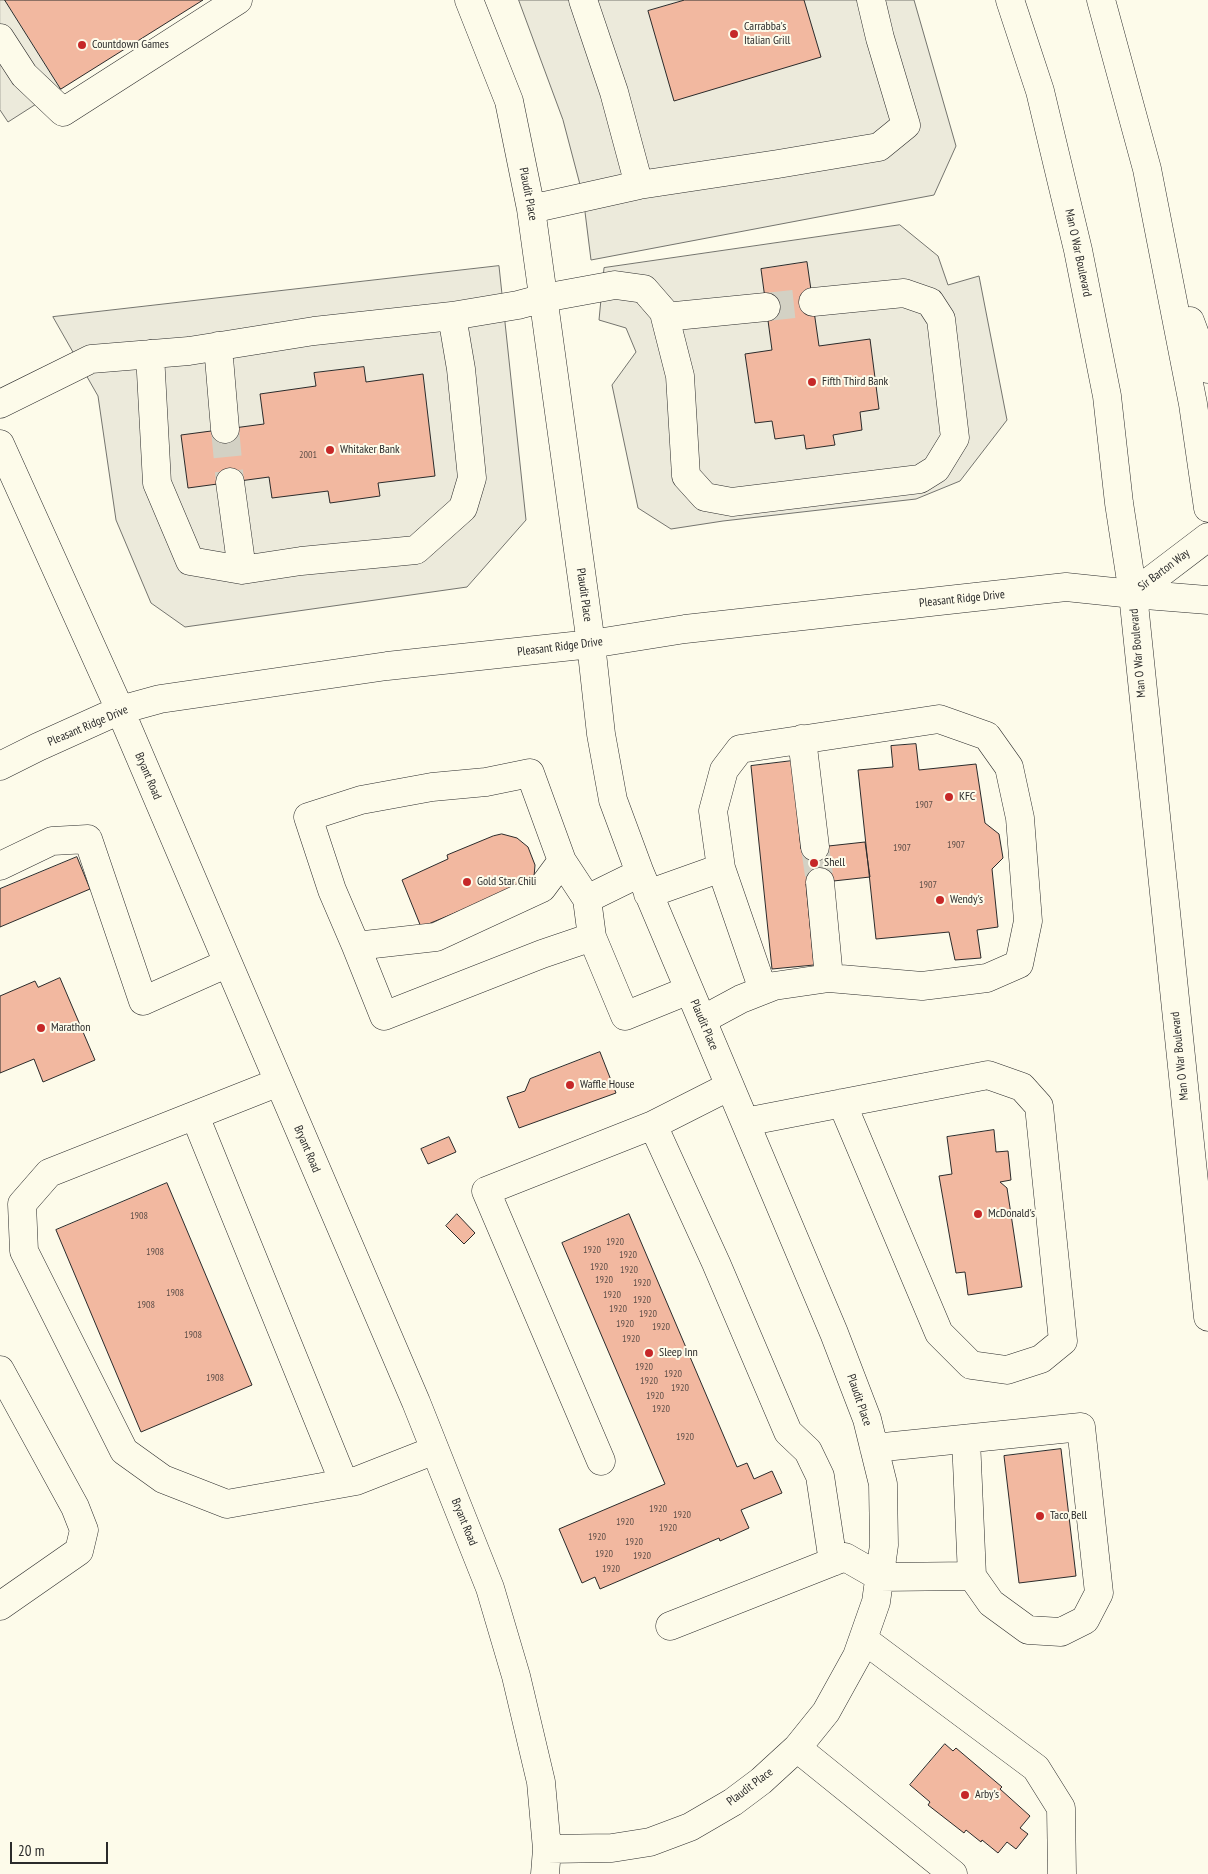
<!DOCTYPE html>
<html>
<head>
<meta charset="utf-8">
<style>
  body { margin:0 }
  #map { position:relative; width:1208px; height:1874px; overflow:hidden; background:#fdfbea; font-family:"PT Sans Narrow",sans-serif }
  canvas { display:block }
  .scale { position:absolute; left:10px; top:1842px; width:98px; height:22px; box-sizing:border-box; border:2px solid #2b2b2b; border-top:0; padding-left:6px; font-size:15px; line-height:18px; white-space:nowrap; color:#2b2b2b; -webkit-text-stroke:4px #fdfbea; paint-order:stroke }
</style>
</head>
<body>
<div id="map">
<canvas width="1208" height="1874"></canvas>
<div class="scale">20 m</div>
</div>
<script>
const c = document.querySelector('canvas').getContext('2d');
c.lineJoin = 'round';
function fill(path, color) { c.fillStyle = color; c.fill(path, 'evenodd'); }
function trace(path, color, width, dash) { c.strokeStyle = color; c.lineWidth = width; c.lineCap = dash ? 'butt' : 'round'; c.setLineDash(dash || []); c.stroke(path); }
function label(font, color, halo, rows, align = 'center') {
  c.font = font + ' "PT Sans Narrow",sans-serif'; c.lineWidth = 4; c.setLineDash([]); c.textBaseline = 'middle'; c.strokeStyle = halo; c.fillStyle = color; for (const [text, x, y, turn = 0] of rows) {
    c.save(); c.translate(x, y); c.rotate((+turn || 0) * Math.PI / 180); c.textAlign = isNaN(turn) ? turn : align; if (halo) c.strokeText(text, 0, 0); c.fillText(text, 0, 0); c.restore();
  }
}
const parking = new Path2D(`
  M0,0H199L8,122L0,110Z
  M519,0H914L956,146L934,195L591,260L583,196L563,120Z
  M900,225L938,256L948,285L979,276L1007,420L960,481L916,499L723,521L671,529L638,508L612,385L636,352L626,328L599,320L604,268Z
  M499,266L526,520L467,587L185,627L151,603L116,520L98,396L53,317Z`);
fill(parking, '#eceadb');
trace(parking, '#74746e', 1);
const building = new Path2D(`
  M5,0H203L61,89Z
  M685,0H804L821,57L674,101L648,11Z
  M807,262L819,346L870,339L879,409L860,412L862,430L833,435L835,445L806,449L804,435L775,439L772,421L755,423L745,354L772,350L761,269Z
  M364,367L366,382L423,374L435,476L378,483L380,496L330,503L328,491L272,498L269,477L188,488L181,435L264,424L260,394L316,386L314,373Z
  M916,744L919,770L976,764L985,823L999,834L1003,858L992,869L998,927L977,930L981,958L955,960L949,932L876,939L858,770L893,767L891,746Z
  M792,761L801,849L865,842L870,877L806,884L814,965L772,969L751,766Z
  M502,834L517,838L528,847L535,865L534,877L503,893L421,927L402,880L448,859L447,855L493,836Z
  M77,857L90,889L0,927V889Z
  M60,978L95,1060L43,1082L34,1059L0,1073V996L35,981L38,987Z
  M600,1052L616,1093L519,1128L507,1097L525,1091L530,1079Z
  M994,1130L996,1152L1008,1151L1011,1180L1000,1182L1007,1188L1022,1287L968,1295L965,1272L956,1273L939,1176L952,1174L947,1137Z
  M449,1137L456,1152L428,1164L421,1149Z
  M167,1183L252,1385L141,1432L56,1230Z
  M457,1214L475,1233L464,1244L446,1226Z
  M629,1214L737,1467L747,1463L754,1479L772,1471L782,1493L741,1510L749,1528L720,1541L719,1538L600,1589L595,1577L582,1583L559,1529L665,1484L562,1243Z
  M1061,1449L1076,1576L1019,1583L1004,1456Z
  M945,1744L953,1751L956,1748L1002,1787L1000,1789L1030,1816L1020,1828L1028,1834L1016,1849L1007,1842L998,1853L982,1840L981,1842L966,1830L964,1833L928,1805L930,1802L910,1785Z`);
fill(building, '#f2b8a0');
trace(building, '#2b2b2b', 1);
trace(new Path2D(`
  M766,307L813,302
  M225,429L230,482
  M815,847L820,882`), '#d3d1c4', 28, [28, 14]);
const minor = new Path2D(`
  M469,0L509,101L531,209L591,644L601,734L613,800L640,873L834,1333L867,1419L883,1484L884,1545L876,1602L857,1656L826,1712L797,1748L761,1781L733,1802L690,1827L650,1842L612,1848L547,1849
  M583,0L614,92L639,185
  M0,38L24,75L63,112L238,0
  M531,209L639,185L778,164L879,147L906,125L880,38L871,0
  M766,307L665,317L680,376L686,476L705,497L732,502L920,479L936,469L955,438L941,319L930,302L904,293L813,302
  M218,346L225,429
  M150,354L157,483L190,561L242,570L301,561L416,550L463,508L472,478L461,369L452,316
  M0,404L91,359L189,351L314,331L452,316L518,305L544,298L615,285L644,289L664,312L665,317
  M0,444L120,710L228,963L416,1402L490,1588L516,1676L541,1782L547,1849L545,1874
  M230,482L242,570
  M802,739L815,847
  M0,766L38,747L120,710L160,699L387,666L591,644L685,629L1066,587L1133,594
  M562,861L542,888L436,937L356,946L332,890L308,817L361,800L432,787L486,782L530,773L562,861L587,899L640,873
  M0,866L52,841L88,839L143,1001L228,963
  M721,868L763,990
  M820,882L829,978
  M648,894L721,868L713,811L724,770L740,749L939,719L987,736L1009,767L1020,818L1028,921L1019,964L987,978L922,986L829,978L774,986L741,999L702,1020
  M592,937L625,1016L689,990
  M356,946L384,1016L542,954L592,937L587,899
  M279,1082L49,1173L22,1204L24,1251L124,1451L163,1479L227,1504L356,1481L435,1450
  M730,1086L653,1125L716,1263L788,1432L808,1451L820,1476L833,1562
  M195,1116L344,1483
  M745,1122L988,1075L1022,1087L1039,1106L1063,1341L1041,1359L1007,1370L971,1365L939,1333L842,1103
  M0,1370L75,1507L84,1530L79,1551L0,1606
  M874,1448L1081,1427L1099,1593L1085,1620L1061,1632L1028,1630L991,1603L972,1576L966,1439
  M601,1461L486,1191L653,1125
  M670,1626L845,1557L880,1577L972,1576
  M863,1639L1036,1768L1061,1808L1062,1874
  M797,1748L953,1874`);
const major = new Path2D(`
  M1010,0L1040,91L1078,250L1107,396L1119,503L1133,594L1208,1317
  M1101,0L1147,169L1193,404L1208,508
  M1190,321L1208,369
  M1133,594L1208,537
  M1133,594L1208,600`);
trace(minor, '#2b2b2b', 29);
trace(major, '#2b2b2b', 29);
trace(minor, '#fdfbea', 28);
trace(major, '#fdfbea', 28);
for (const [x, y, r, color] of [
  [734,34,5,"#c62828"],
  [82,45,5,"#c62828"],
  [812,382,5,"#c62828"],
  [330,450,5,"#c62828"],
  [949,797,5,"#c62828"],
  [814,863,5,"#c62828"],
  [467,882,5,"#c62828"],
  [940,900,5,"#c62828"],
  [41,1028,5,"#c62828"],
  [570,1085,5,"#c62828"],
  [978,1214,5,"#c62828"],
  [649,1353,5,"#c62828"],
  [1040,1516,5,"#c62828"],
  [965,1795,5,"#c62828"]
]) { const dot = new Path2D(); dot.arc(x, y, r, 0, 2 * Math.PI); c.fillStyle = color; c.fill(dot); trace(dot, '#fdfbea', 2); }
label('10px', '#5d4e48', null, [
  ["2001",308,455],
  ["1907",924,805],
  ["1907",956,845],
  ["1907",902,848],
  ["1907",928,885],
  ["1908",139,1216],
  ["1920",615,1242],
  ["1920",592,1250],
  ["1908",155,1252],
  ["1920",628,1255],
  ["1920",599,1267],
  ["1920",629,1270],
  ["1920",604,1280],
  ["1920",642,1283],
  ["1908",175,1293],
  ["1920",612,1295],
  ["1920",642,1300],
  ["1908",146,1305],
  ["1920",618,1309],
  ["1920",648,1314],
  ["1920",625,1324],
  ["1920",661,1327],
  ["1908",193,1335],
  ["1920",631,1339],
  ["1920",644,1367],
  ["1920",673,1374],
  ["1908",215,1378],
  ["1920",649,1381],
  ["1920",680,1388],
  ["1920",655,1396],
  ["1920",661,1409],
  ["1920",685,1437],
  ["1920",658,1509],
  ["1920",682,1515],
  ["1920",625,1522],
  ["1920",668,1528],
  ["1920",597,1537],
  ["1920",634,1542],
  ["1920",604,1554],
  ["1920",642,1556],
  ["1920",611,1569]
]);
label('12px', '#2b2b2b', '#fdfbea', [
  ["Carrabba's",744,27],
  ["Italian Grill",744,41],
  ["Countdown Games",92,45],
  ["Fifth Third Bank",822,382],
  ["Whitaker Bank",340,450],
  ["KFC",959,797],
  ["Shell",824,863],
  ["Gold Star Chili",477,882],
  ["Wendy's",950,900],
  ["Marathon",51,1028],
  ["Waffle House",580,1085],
  ["McDonald's",988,1214],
  ["Sleep Inn",659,1353],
  ["Taco Bell",1050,1516],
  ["Arby's",975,1795]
], 'left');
label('12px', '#2b2b2b', '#fdfbea', [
  ["Plaudit Place",528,194,79],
  ["Man O War Boulevard",1078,253,78],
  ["Sir Barton Way",1164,570,-37],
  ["Plaudit Place",584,595,82],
  ["Pleasant Ridge Drive",962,599,-6],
  ["Pleasant Ridge Drive",560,647,-7],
  ["Man O War Boulevard",1138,653,-95],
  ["Pleasant Ridge Drive",88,726,-23],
  ["Bryant Road",148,776,67],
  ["Plaudit Place",704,1025,67],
  ["Man O War Boulevard",1180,1056,-96],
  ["Bryant Road",307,1149,67],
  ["Plaudit Place",859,1400,71],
  ["Bryant Road",464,1522,68],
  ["Plaudit Place",750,1787,-37]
]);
</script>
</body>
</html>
